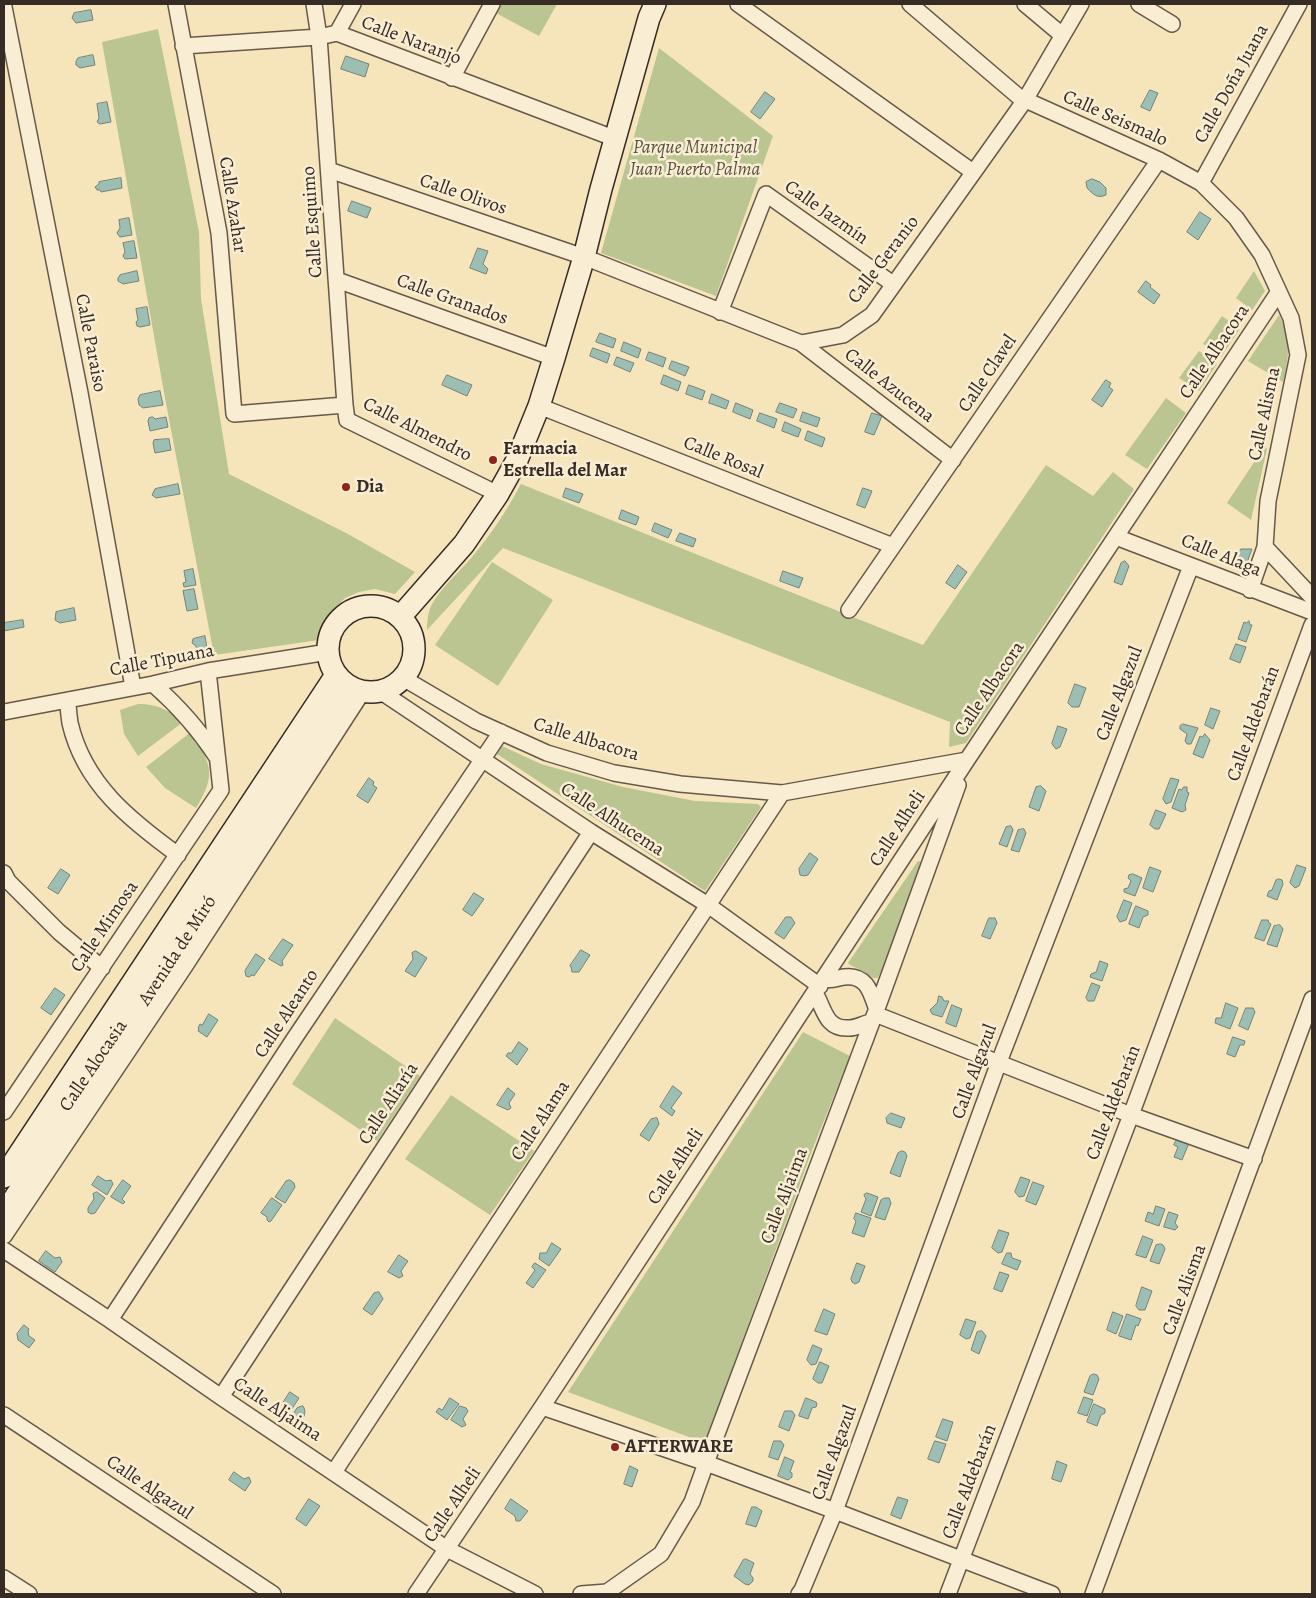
<!DOCTYPE html>
<html>
<head>
<meta charset="utf-8">
<style>
  body { margin:0 }
  #map { position:relative; width:1316px; height:1598px; overflow:hidden; background:#f6e4bb; font-family:Alegreya,serif }
  canvas { display:block }
  .frame { position:absolute; inset:0; border:5px solid #372b25; pointer-events:none }
</style>
</head>
<body>
<div id="map">
<canvas width="1316" height="1598"></canvas>
<div class="frame"></div>
</div>
<script>
const c = document.querySelector('canvas').getContext('2d');
c.lineJoin = 'round';
function fill(path, color) { c.fillStyle = color; c.fill(path, 'evenodd'); }
function trace(path, color, width, dash) { c.strokeStyle = color; c.lineWidth = width; c.lineCap = dash ? 'butt' : 'round'; c.setLineDash(dash || []); c.stroke(path); }
function label(font, color, halo, rows, align = 'center') {
  c.font = font + ' Alegreya,serif'; c.lineWidth = 5; c.setLineDash([]); c.textBaseline = 'middle'; c.strokeStyle = halo; c.fillStyle = color; for (const [text, x, y, turn = 0] of rows) {
    c.save(); c.translate(x, y); c.rotate((+turn || 0) * Math.PI / 180); c.textAlign = isNaN(turn) ? turn : align; if (halo) c.strokeText(text, 0, 0); c.fillText(text, 0, 0); c.restore();
  }
}
fill(new Path2D(`
  M499,4H557L539,36L494,12Z
  M158,29L199,232L201,299L229,474L348,534L415,572L395,594L375,589L359,592L345,598L330,613L319,640L214,655L165,398L102,42Z
  M659,48L773,136L716,296L601,253Z
  M1254,271L1265,291L1252,310L1236,298Z
  M1279,315C1292,338 1289,357 1283,382L1248,361Z
  M1222,316L1240,329L1221,357L1203,344Z
  M1199,351L1217,364L1199,391L1179,378Z
  M1166,398L1186,413L1147,469L1125,455Z
  M1265,446L1267,449L1251,520L1227,503Z
  M1046,465L1093,496L1113,472L1134,489L966,743L949,747L950,722L503,548L427,630C427,621 428,612 432,604C442,587 459,572 472,557C491,535 507,510 521,484L923,645Z
  M492,562L553,600L498,686L435,645Z
  M138,704C159,704 167,710 183,722L138,756L124,734L120,710Z
  M191,732C211,764 217,774 196,808L165,788L146,767Z
  M502,746L541,764L623,787L695,801L758,804L761,807L705,891L497,754Z
  M918,861L923,862L885,963L878,978H873L863,971L850,965L848,963Z
  M335,1018L420,1076L377,1141L292,1084Z
  M803,1032L850,1056L813,1148L705,1443L568,1392Z
  M451,1095L534,1151L490,1215L405,1159Z`), '#bac592');
const water = new Path2D(`
  M91,10L93,20L76,23L72,18L74,13Z
  M93,55L95,65L80,68L76,65V61L78,58Z
  M346,56L369,64L365,77L341,69Z
  M1150,90L1158,93L1150,111L1141,107Z
  M765,92L775,99L760,119L751,112Z
  M107,102L111,122L100,124L97,122L99,118L97,104Z
  M121,178L122,188L101,192L100,190H97L95,187L99,184V182Z
  M1092,179L1100,182L1106,188V195C1097,199 1093,194 1087,188L1086,182Z
  M352,201L371,208L367,218L348,211Z
  M1200,212L1211,219L1198,240L1187,232Z
  M129,218L132,235L120,237L117,233L120,228L119,220Z
  M134,241L137,258L125,259L123,256L125,252L123,243Z
  M478,248L488,251L483,264L488,269L486,274L470,268Z
  M137,271L139,281L123,284L118,281V278L120,275Z
  M1146,281L1151,285L1150,287L1160,295L1154,304L1138,292Z
  M147,307L150,325L140,327L137,326L136,322L138,320L136,309Z
  M600,333L616,339L613,348L596,342Z
  M624,342L641,349L638,358L621,351Z
  M593,348L610,354L607,363L590,356Z
  M649,352L666,358L663,367L646,360Z
  M617,357L634,363L630,372L614,365Z
  M672,361L689,367L685,376L669,369Z
  M447,375L472,385L467,396L442,385Z
  M664,375L681,382L678,391L661,384Z
  M1106,380L1111,383L1109,387L1113,390L1102,407L1092,400Z
  M689,385L705,391L702,400L686,394Z
  M160,391L163,405L143,408L139,405L138,399L140,395Z
  M712,394L729,401L726,409L709,403Z
  M736,403L753,410L750,419L733,412Z
  M780,403L797,409L793,418L776,412Z
  M803,412L820,418L817,427L800,421Z
  M760,413L777,419L774,428L757,421Z
  M872,413L882,416L874,435L865,432Z
  M153,417L155,419L166,417L168,427L150,431L148,421L149,418Z
  M785,422L801,429L798,437L782,431Z
  M808,431L825,438L822,447L805,440Z
  M169,439L171,450L155,453L153,443L154,440Z
  M178,484L180,494L156,498L152,495L155,489Z
  M566,488L583,494L579,503L563,497Z
  M863,488L872,491L865,508L857,505Z
  M622,510L639,517L636,525L619,519Z
  M655,523L672,530L668,538L652,531Z
  M680,533L696,539L693,547L676,541Z
  M1241,549H1252L1245,568L1235,564Z
  M1125,561L1129,566L1122,585L1114,582L1121,563Z
  M958,565L967,572L955,589L946,583Z
  M193,569L196,585L184,587L183,583L186,582L184,571Z
  M783,571L803,578L799,588L780,581Z
  M194,589L198,609L187,611L183,591Z
  M74,608L76,620L60,623L55,620L56,612Z
  M23,620L24,627L4,631V623Z
  M1249,621L1250,625H1252L1246,642L1238,639L1244,622L1246,623Z
  M205,636L208,654L198,656L196,646L192,643L193,639Z
  M1236,644L1246,647L1240,663L1230,659Z
  M1075,684L1086,688L1079,707H1072L1068,703Z
  M1211,708L1220,711L1213,729L1205,725Z
  M1183,724L1198,728L1191,744H1187L1185,741L1187,734L1180,729V726Z
  M1058,726L1067,729L1060,747L1056,749L1052,744Z
  M1205,734L1210,740L1203,758L1193,754L1200,736L1202,737Z
  M369,778L374,782L373,785L377,788L368,803L357,796Z
  M1171,778L1179,780L1171,802L1166,804L1163,799Z
  M1041,786L1046,791L1039,811L1029,807L1036,787Z
  M1184,787H1187V792L1189,793L1185,805L1186,810L1182,812L1172,808L1179,789L1181,790Z
  M1156,810L1166,814L1159,829H1155L1150,825Z
  M1011,826L1013,830L1007,847L999,844L1006,827Z
  M1024,829L1026,833L1019,852L1011,850L1018,830Z
  M810,853L818,859L808,875L804,876L800,875L799,869Z
  M1297,865L1306,868L1299,886L1295,888L1290,883Z
  M1150,867L1161,871L1153,892L1143,888Z
  M61,869L70,875L58,894L48,888Z
  M1133,874L1142,878L1135,896L1124,892V889L1128,888L1131,881L1128,878L1129,875Z
  M1279,879L1282,880L1283,884L1277,900L1267,896L1269,891L1272,890L1276,880Z
  M474,893L484,899L472,916L463,910Z
  M1124,900L1132,903L1126,920L1120,922L1117,917Z
  M1136,906L1148,911V915L1143,917L1139,928L1129,924Z
  M786,917H791L795,923L784,939L775,933Z
  M989,918H995L997,923L990,939L982,936Z
  M1262,920H1268L1269,923L1271,924L1264,941L1255,938Z
  M1280,925L1283,929L1277,947L1267,944L1274,926Z
  M283,939L293,945L282,961L283,965L281,966L269,959Z
  M581,950L590,955L579,972H572L571,967L570,966Z
  M416,951L427,958L415,977L405,971L413,959L412,953Z
  M256,954L265,960L254,976L252,975L249,977L246,976L245,971Z
  M1100,961L1108,964L1102,981L1090,977L1091,974L1096,972Z
  M1092,983L1100,986L1094,1001H1088L1086,998Z
  M55,988L65,995L51,1015L41,1008Z
  M939,996L942,997L944,1001H949L942,1017L932,1014L930,1010L937,1003Z
  M1226,1003L1238,1008L1230,1029L1215,1023L1216,1018H1221Z
  M952,1005L962,1009L956,1027L946,1023Z
  M1246,1008H1253L1255,1012L1248,1030L1239,1026Z
  M209,1014L218,1020L207,1037L198,1031L199,1029L198,1028L200,1024L202,1025Z
  M1233,1037L1245,1041L1244,1045H1240L1235,1057L1227,1054Z
  M519,1042L528,1049L517,1065L506,1056L508,1053H511Z
  M673,1086L682,1093L671,1108L675,1111L672,1116L660,1107Z
  M508,1088L515,1094L509,1103L511,1108L508,1110L497,1105Z
  M891,1113L905,1118L901,1128L887,1123L886,1118Z
  M657,1118L659,1124L649,1141L640,1135L651,1119Z
  M1177,1139L1189,1143L1182,1160L1174,1157L1178,1147L1174,1145Z
  M902,1151L905,1152L907,1156L900,1177L890,1173L898,1153Z
  M98,1176L106,1181L111,1180L113,1184L107,1195L92,1185Z
  M1021,1177L1030,1180L1024,1196L1019,1197L1015,1192Z
  M123,1180L131,1186L122,1199L125,1202L123,1204L111,1197Z
  M290,1180L294,1183L295,1187L285,1203L275,1197L286,1181Z
  M1033,1182L1044,1186L1036,1205L1026,1201Z
  M97,1192L105,1198L95,1213L91,1214L88,1212V1208L94,1199L93,1194Z
  M867,1193L878,1197L871,1216L861,1212L866,1199L864,1195Z
  M272,1198L282,1205L271,1221L269,1222L267,1220V1217L261,1213Z
  M885,1198H889L891,1203L885,1220L875,1217L881,1200Z
  M1156,1206L1165,1209L1159,1226L1145,1221L1148,1212L1153,1214Z
  M1169,1212L1178,1215L1175,1223L1178,1227L1175,1230L1164,1227Z
  M856,1213L871,1218L864,1237L852,1233L856,1221L854,1219Z
  M999,1230L1009,1233L1002,1252L998,1253L992,1248Z
  M1143,1236L1153,1240L1146,1258L1136,1255Z
  M552,1243L561,1249L549,1266L539,1259L540,1253H546Z
  M1161,1244L1163,1245L1165,1249L1159,1264L1150,1261L1156,1245Z
  M46,1251L55,1258L60,1257L62,1262L55,1272L39,1261Z
  M1007,1253H1011L1012,1258L1021,1261L1017,1270L1002,1264Z
  M399,1255L408,1261L401,1271L403,1276L399,1278L388,1272Z
  M535,1263L546,1270L533,1288L526,1283L535,1270L532,1267Z
  M857,1263L865,1266L859,1282L855,1284L852,1282L851,1279Z
  M1000,1272L1009,1275L1002,1292L994,1289Z
  M1142,1287L1152,1291L1145,1310H1139L1136,1306Z
  M379,1292L383,1299L372,1315L363,1309L374,1293Z
  M824,1309L835,1314L827,1335L815,1331Z
  M1113,1312L1123,1316L1116,1334L1107,1330Z
  M1127,1314L1141,1319L1138,1326L1136,1325L1131,1340L1119,1336Z
  M966,1319L976,1322L970,1338L966,1339L960,1335Z
  M24,1325L29,1329L28,1331L29,1336L35,1340L29,1348L18,1340L17,1334Z
  M982,1331L986,1336L979,1354L971,1350L977,1332Z
  M813,1345L822,1349L816,1364L811,1365L807,1360Z
  M820,1362L829,1366L822,1383H818L813,1379Z
  M1094,1374L1097,1375L1099,1379L1093,1395L1084,1392L1090,1376Z
  M290,1392L299,1398L288,1415L286,1413L283,1415L280,1414L279,1409Z
  M1084,1397L1093,1400L1087,1416L1078,1413Z
  M450,1398L459,1404L447,1420L436,1412L439,1408L442,1410Z
  M806,1398L816,1402L817,1404L816,1407L812,1408L808,1419L799,1416Z
  M1094,1404L1105,1409V1413L1101,1415L1097,1426L1087,1422Z
  M303,1406C309,1414 300,1422 295,1429L287,1423L297,1408Z
  M460,1406L466,1408L468,1411L463,1419L466,1425L462,1427L451,1420Z
  M785,1411H792L795,1415L789,1431L779,1427Z
  M943,1419L953,1422L947,1441L936,1437Z
  M774,1441H781L784,1445L778,1460L769,1457Z
  M935,1441L946,1444L939,1463L928,1459Z
  M785,1457L794,1461L790,1472L792,1473V1477L788,1480L778,1476Z
  M1057,1461L1067,1465L1061,1482L1052,1479Z
  M630,1466L638,1470L632,1487L624,1484Z
  M234,1472L244,1479L249,1477L251,1482L245,1491L229,1480Z
  M898,1497L908,1500L901,1519L891,1515Z
  M309,1499L320,1506L306,1526L296,1519Z
  M511,1499L528,1511L520,1521H516L515,1516L505,1509Z
  M752,1507H756L762,1511L756,1527L746,1524Z
  M746,1559L754,1563L750,1574L753,1578V1581L749,1585L745,1584L734,1576L743,1560Z`);
fill(water, '#9dbeb3');
trace(water, '#74837a', 1);
const minor = new Path2D(`
  M176,4L219,233L234,414L345,405
  M314,4L319,37L345,405L347,420L498,494
  M738,4L973,172
  M910,4L1019,97L1159,160L1201,183L1236,218L1262,255L1291,318L1298,355L1268,501L1265,547L1250,590
  M1025,4L1062,35
  M1139,4L1172,24
  M4,7L80,393L133,687
  M337,33L353,4
  M183,46L319,37L337,33L616,139
  M452,78L492,4
  M329,170L584,257L801,343L843,335L872,315L1025,100L1081,4
  M1201,183L1299,4
  M337,280L554,358
  M720,312L766,194L893,284
  M801,343L953,460
  M539,406L893,546
  M1116,537L1312,612
  M1265,547L1312,597
  M849,610L1159,160
  M403,678L476,721L547,753L614,773L680,784L782,793L967,760
  M153,684C178,706 198,728 216,756
  M380,691L591,832L708,905L820,986
  M68,700C68,707 69,716 70,723C84,784 130,820 178,855
  M4,712L153,684L208,671L328,652
  M4,873L8,881L59,932L102,968
  M824,979C834,981 835,978 844,977C867,974 871,993 877,1010
  M815,993C824,1007 825,1030 849,1028C857,1028 864,1023 872,1022
  M875,1014L1131,1115L1254,1159
  M4,1112L221,790L208,671
  M4,1236L185,966L363,691
  M4,1250L110,1320L221,1397L447,1549L535,1594
  M110,1320L294,1039L501,732
  M221,1397L591,832
  M542,1407L706,1463L835,1511L1052,1594
  M4,1415L273,1594
  M334,1472L782,793
  M4,1578L29,1594
  M416,1594L542,1407L967,760L1278,293
  M581,1594L607,1592L661,1554L692,1502L706,1463L879,1003L958,785
  M799,1594L802,1590L835,1511L999,1062L1191,566
  M948,1594L1131,1115L1312,625
  M1093,1594L1312,999`);
const secondary = new Path2D(`
  M328 649a43 43 0 1 1 86 0a43 43 0 1 1-86 0Z
  M400,617L464,544L498,494L517,460L539,406L554,358L584,257L601,189L649,18L655,4
  M4,1177L336,675
  M4,1214L352,688`);
trace(minor, '#67594a', 18);
trace(secondary, '#372b25', 24);
trace(minor, '#f9edd3', 15);
trace(secondary, '#f9edd3', 21);
for (const [x, y, r, color] of [
  [493,460,5,"#8f2418"],
  [346,487,5,"#8f2418"],
  [615,1447,5,"#8f2418"]
]) { const dot = new Path2D(); dot.arc(x, y, r, 0, 2 * Math.PI); c.fillStyle = color; c.fill(dot); trace(dot, '#f9edd3', 2); }
label('19px', '#372b25', '#f9edd3', [
  ["Calle Naranjo",411,41,21],
  ["Calle Doña Juana",1232,84,-61],
  ["Calle Seismalo",1115,119,24],
  ["Calle Olivos",463,195,19],
  ["Calle Azahar",232,205,81],
  ["Calle Jazmín",826,213,35],
  ["Calle Esquimo",313,222,-94],
  ["Calle Geranio",884,260,-53],
  ["Calle Granados",452,300,20],
  ["Calle Paraiso",90,343,79],
  ["Calle Albacora",1215,352,-56],
  ["Calle Clavel",988,374,-56],
  ["Calle Azucena",889,386,38],
  ["Calle Alisma",1265,414,-78],
  ["Calle Almendro",417,430,27],
  ["Calle Rosal",723,458,22],
  ["Calle Alaga",1221,556,22],
  ["Calle Tipuana",162,661,-11],
  ["Calle Albacora",990,689,-56],
  ["Calle Algazul",1120,694,-69],
  ["Calle Aldebarán",1254,724,-70],
  ["Calle Albacora",586,740,17],
  ["Calle Alhucema",612,820,33],
  ["Calle Alheli",898,829,-57],
  ["Calle Mimosa",105,927,-56],
  ["Avenida de Miró",178,951,-57],
  ["Calle Aleanto",287,1014,-57],
  ["Calle Alocasia",94,1066,-56],
  ["Calle Algazul",975,1072,-70],
  ["Calle Aldebarán",1114,1103,-69],
  ["Calle Aliaría",389,1104,-57],
  ["Calle Alama",541,1121,-57],
  ["Calle Alheli",676,1167,-57],
  ["Calle Aljaima",785,1196,-69],
  ["Calle Alisma",1185,1290,-70],
  ["Calle Aljaima",277,1410,33],
  ["Calle Algazul",835,1453,-70],
  ["Calle Aldebarán",970,1482,-69],
  ["Calle Algazul",149,1488,34],
  ["Calle Alheli",453,1505,-56]
]);
label('italic 19px', '#585240', '#f9edd3', [
  ["Parque Municipal",695,148],
  ["Juan Puerto Palma",695,170]
]);
label('bold 19px', '#372b25', '#f9edd3', [
  ["Farmacia",503,449],
  ["Estrella del Mar",503,471],
  ["Dia",356,487],
  ["AFTERWARE",625,1447]
], 'left');
</script>
</body>
</html>
